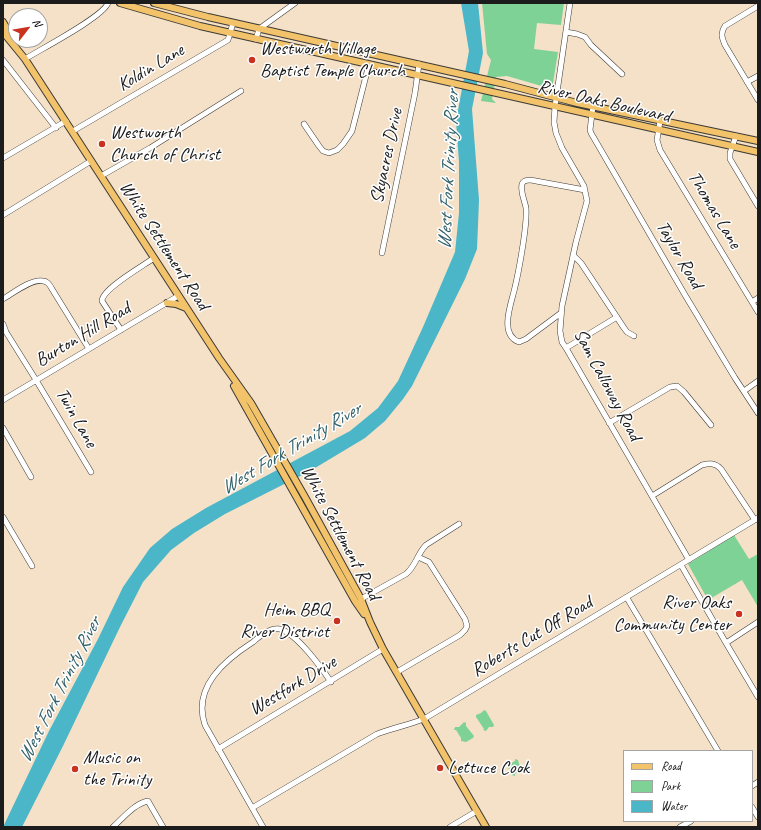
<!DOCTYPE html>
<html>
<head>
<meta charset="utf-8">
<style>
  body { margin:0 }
  #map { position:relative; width:761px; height:830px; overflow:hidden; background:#f4e1c8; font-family:Caveat,sans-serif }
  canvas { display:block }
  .frame { position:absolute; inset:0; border:4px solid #1c1c1c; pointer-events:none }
  .legend { position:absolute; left:623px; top:750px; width:130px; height:72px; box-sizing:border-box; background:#fff; border:1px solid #a4a4a4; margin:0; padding:5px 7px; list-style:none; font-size:12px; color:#1c1c1c }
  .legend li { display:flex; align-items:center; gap:8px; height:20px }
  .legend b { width:20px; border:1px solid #a4a4a4 }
  .north { position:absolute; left:8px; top:8px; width:40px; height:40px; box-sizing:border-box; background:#fff; border:1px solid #a4a4a4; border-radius:50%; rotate:59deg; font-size:11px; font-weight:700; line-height:16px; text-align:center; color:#1c1c1c }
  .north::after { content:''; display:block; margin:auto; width:14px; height:18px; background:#c8321e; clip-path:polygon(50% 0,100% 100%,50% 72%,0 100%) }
</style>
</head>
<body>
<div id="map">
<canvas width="761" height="830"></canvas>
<div class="frame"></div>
<ul class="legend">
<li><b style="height:5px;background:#f2c36a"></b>Road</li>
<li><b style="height:11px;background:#7fd295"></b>Park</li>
<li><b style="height:11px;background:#4bb6c8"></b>Water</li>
</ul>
<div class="north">N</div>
</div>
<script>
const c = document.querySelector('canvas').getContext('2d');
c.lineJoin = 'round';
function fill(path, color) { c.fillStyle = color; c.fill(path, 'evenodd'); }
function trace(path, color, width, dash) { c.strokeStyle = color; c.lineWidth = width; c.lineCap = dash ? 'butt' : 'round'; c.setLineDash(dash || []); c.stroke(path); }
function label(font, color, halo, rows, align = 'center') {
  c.font = font + ' Caveat,sans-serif'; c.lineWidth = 3; c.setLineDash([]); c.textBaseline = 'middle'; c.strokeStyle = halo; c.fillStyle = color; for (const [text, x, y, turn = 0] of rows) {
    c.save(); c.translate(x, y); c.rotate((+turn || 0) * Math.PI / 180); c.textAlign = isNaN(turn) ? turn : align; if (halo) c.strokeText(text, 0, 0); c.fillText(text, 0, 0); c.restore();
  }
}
fill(new Path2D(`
  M482,3H564L561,25L537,23L534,49L558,52L552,89L507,76L496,77L492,99L496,103L481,101L491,60L487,54Z
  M734,535L749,559L758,554V607L742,580L708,600L688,564Z
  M484,710L486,711L494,725L493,727H489L486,731L483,730L484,729L476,717V715L481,713Z
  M464,722L466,723V726L474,736L473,738L466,742L461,741V738L456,730H454L455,727H459Z
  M515,759L518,760L519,764L523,768L522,771L521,772L520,770L515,774V776L512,775L511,771L507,767L508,764H510L515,761Z`), '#7fd295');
fill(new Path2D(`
  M461,3H478L483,53L472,109L479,200L477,249L465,279L412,386L403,399L385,421L365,438L310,471L225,514L194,533L171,550L143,582L120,627L63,746L22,827H3L49,731L98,639L123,587L150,548L172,529L206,508L350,431L378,408L398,381L423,327L455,252L459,213V162L456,121L469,51Z`), '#4bb6c8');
const minor = new Path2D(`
  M570,3L555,106L554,122L556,133L562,148L584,186L587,201L576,242L562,306L560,331L562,342L566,348L689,560
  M758,6L725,26C720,33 722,38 725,45L758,100
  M566,32L577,34L585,37L591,45L622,74
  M256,39L259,29L295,3
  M25,59C41,49 103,17 108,3
  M3,60L56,128
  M747,82L758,76
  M593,106L590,130L591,133L685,295L735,378L758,413
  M660,121L657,140L660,150L758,312
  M304,124L319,146L323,151L329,153L337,150L343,144L352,131L369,64
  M73,131L228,40L233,23
  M736,136L730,153V159L758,206
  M3,158L66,121
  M101,176L150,148L241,91
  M3,215L91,161
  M382,253L415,93L419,64
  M573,255L581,263L624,328L627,332L634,336
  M3,299C12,294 32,278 43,281C47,281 50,285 52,289L89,349
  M752,302L758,298
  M561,313L526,339L519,342C498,334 512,302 515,287C518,275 520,263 522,251C524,237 527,223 526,208C525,201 520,192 522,184C524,179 532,180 536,181L585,190
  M3,324L6,332L36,380L91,472
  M121,330L102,301C102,289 143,266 154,258
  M566,348L617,317
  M744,391L758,381
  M3,400L178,296
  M609,423L670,387L677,386L684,392L711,425
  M3,428L31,477
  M652,496L702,465C711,463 715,463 721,469L755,520
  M3,517L32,566
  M681,565L726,643L758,697
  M627,598L718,751
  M361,599L406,574C416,566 417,554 426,545L459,524
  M726,643L758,622
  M397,672L460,635L465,630L467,626L465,619L429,562L418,557
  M218,749L383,649
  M752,786L758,782
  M752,807L758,817
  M252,808L377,734C393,728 408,725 424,719L758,518
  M113,827C124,817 134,804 148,801L163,827
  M263,827L205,725C192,687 225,660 253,642C260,636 270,627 280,629C297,634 321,667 331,682
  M450,827L477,811
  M680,827L691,821`);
const major = new Path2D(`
  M120,3L200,26L758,152
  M154,3L208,17L505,84L577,103L758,141
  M3,22L14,41
  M3,32L25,59L219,358L251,403L305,497L361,599L370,622L383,649L486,827
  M167,303L176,304L186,308
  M234,386L355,601L364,614`);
trace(minor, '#3c3a36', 6);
trace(major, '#3c3a36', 8);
trace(minor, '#fff', 5);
trace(major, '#f2c36a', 6);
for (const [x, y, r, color] of [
  [252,60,4,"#c8321e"],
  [102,144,4,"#c8321e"],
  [739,614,4,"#c8321e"],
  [337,621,4,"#c8321e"],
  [440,768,4,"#c8321e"],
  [75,769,4,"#c8321e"]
]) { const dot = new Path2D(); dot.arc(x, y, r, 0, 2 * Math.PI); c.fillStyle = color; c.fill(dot); trace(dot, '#fff', 1.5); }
label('19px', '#1c1c1c', '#fff', [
  ["Westworth Village",260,49],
  ["Baptist Temple Church",260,71],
  ["Westworth",110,133],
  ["Church of Christ",110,155],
  ["River Oaks",731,603,"right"],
  ["Community Center",731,625,"right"],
  ["Heim BBQ",329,610,"right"],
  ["River District",329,632,"right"],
  ["Music on",83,758],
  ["the Trinity",83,780],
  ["Lettuce Cook",448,768]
], 'left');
label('19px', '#1c1c1c', '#fff', [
  ["Koldin Lane",151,68,-31],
  ["River Oaks Boulevard",604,102,13],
  ["Skyacres Drive",387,156,-78],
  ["Thomas Lane",714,210,59],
  ["White Settlement Road",164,246,57],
  ["Taylor Road",679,255,60],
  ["Burton Hill Road",83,335,-31],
  ["Sam Calloway Road",607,385,62],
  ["Twin Lane",76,418,60],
  ["White Settlement Road",340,533,62],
  ["Roberts Cut Off Road",532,637,-31],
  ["Westfork Drive",293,686,-31]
]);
label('italic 20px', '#316169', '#fff', [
  ["West Fork Trinity River",449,170,-87],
  ["West Fork Trinity River",291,449,-31],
  ["West Fork Trinity River",60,690,-63]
]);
</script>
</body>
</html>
